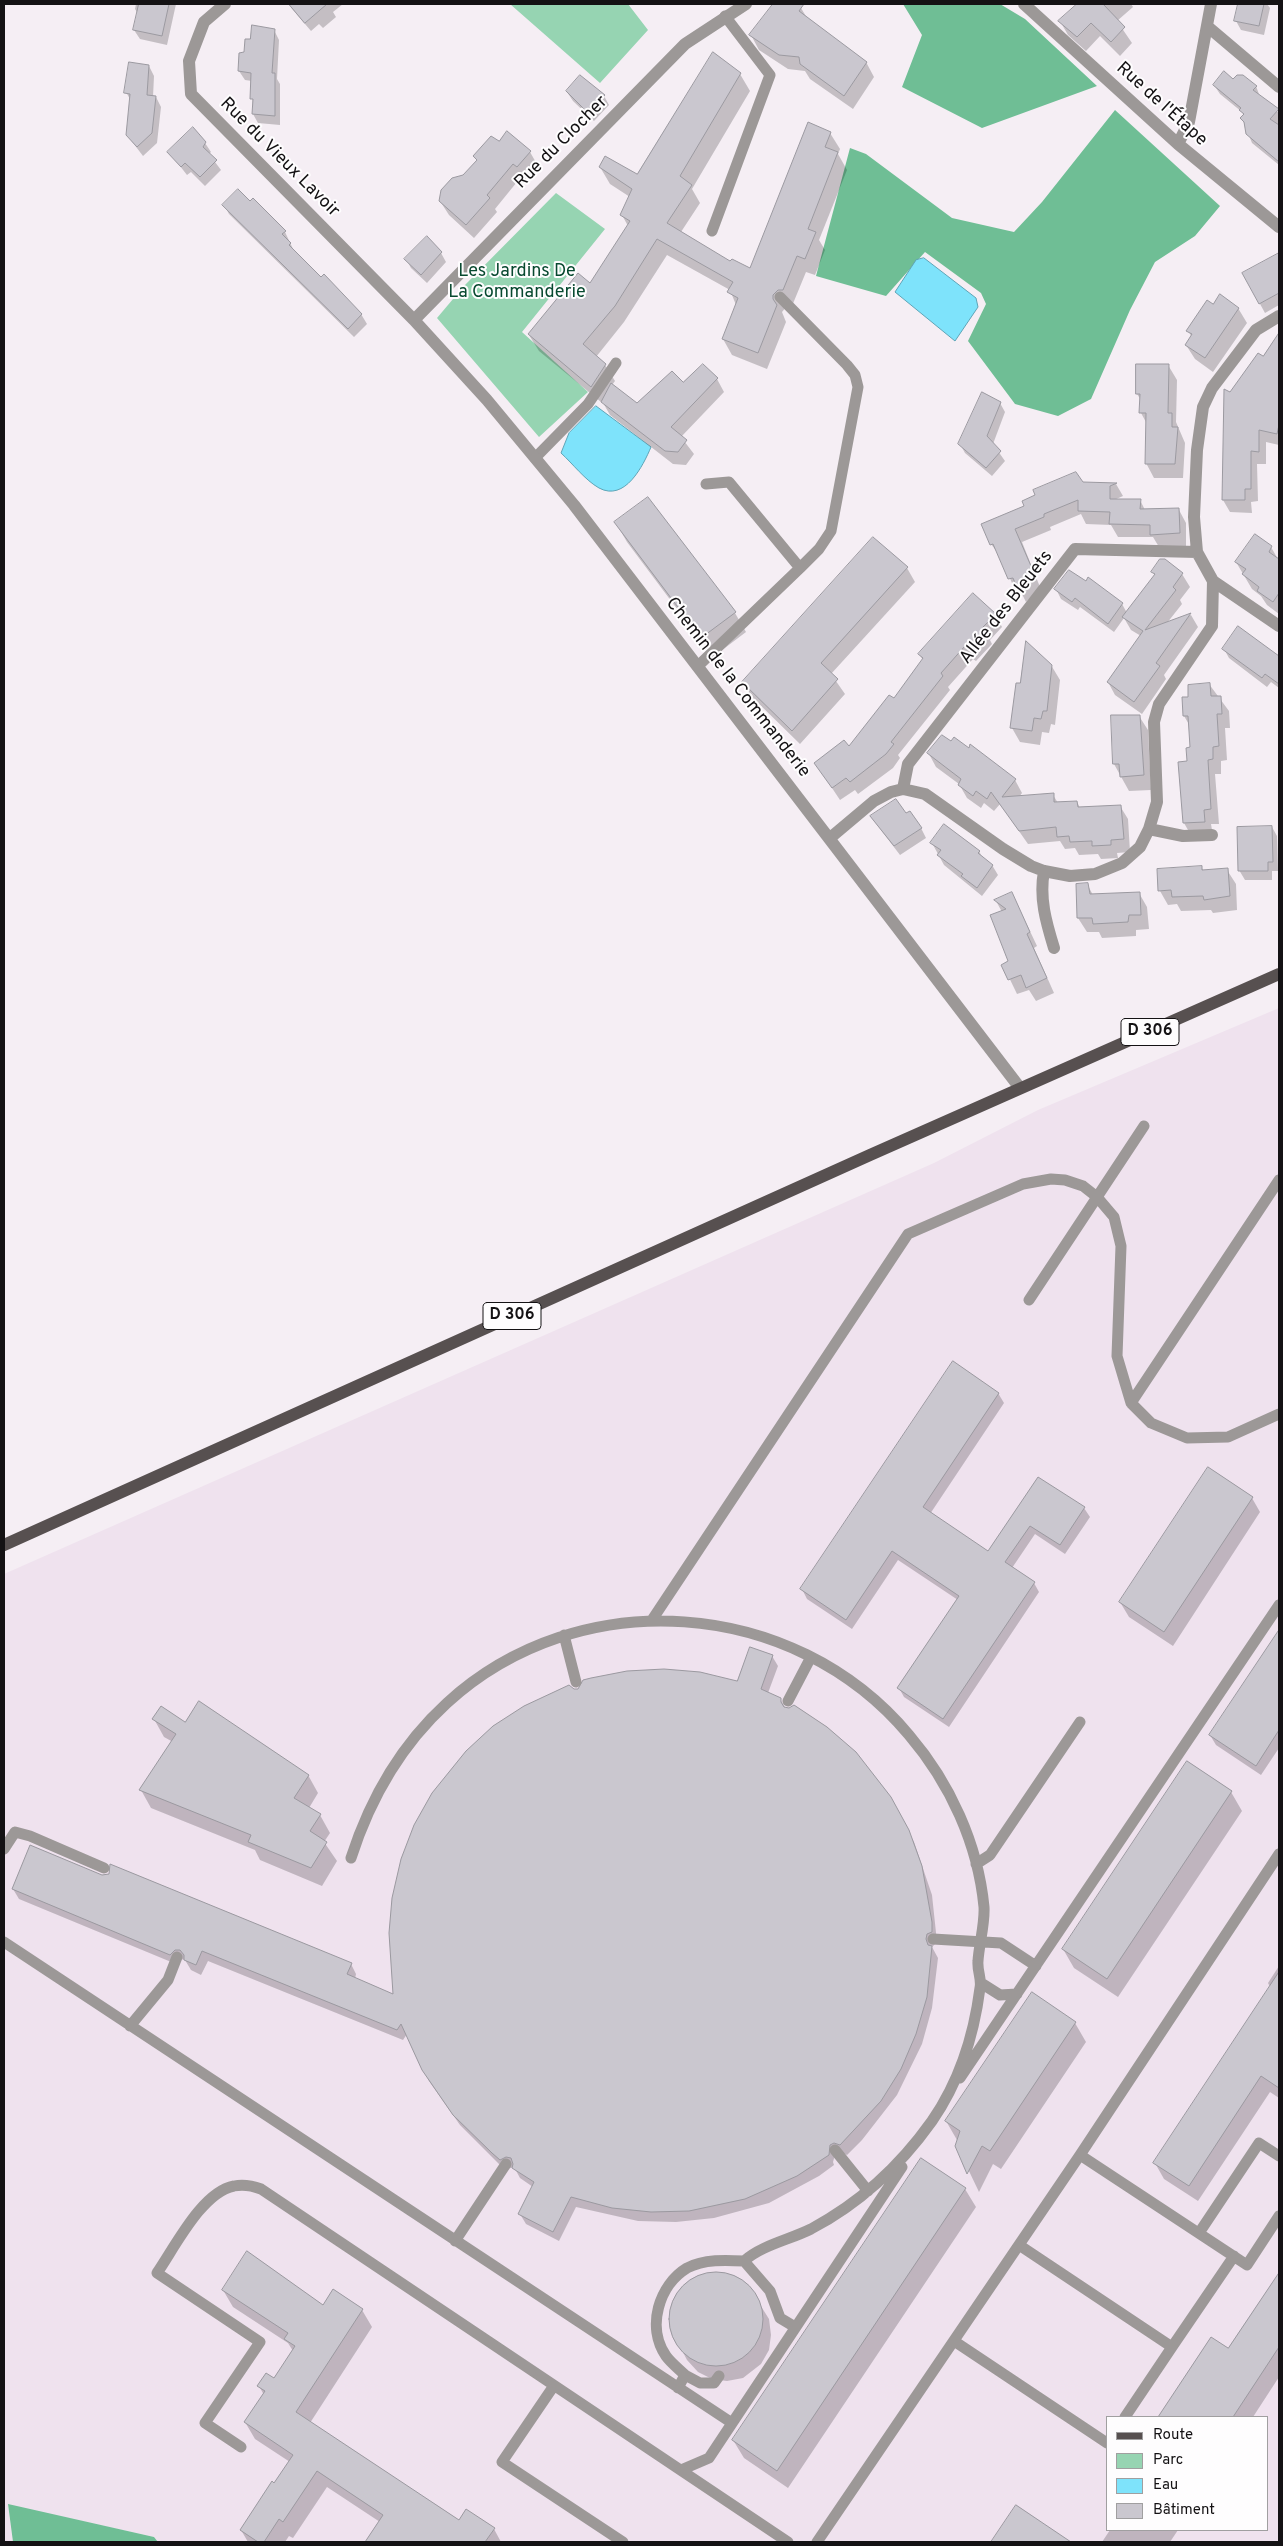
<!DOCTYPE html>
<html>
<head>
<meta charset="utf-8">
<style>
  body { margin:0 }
  #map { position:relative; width:1283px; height:2546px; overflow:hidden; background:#f5eef4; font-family:Overpass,sans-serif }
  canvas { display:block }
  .frame { position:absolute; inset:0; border:5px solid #141214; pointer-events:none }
  .legend { position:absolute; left:1106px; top:2416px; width:162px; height:115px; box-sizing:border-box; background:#fefdfe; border:1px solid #a09fa0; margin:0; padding:6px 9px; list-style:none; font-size:15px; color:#141214 }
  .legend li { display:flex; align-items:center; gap:10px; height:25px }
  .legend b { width:25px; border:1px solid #a09fa0 }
</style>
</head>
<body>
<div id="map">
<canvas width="1283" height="2546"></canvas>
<div class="frame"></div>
<ul class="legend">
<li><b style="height:6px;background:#575050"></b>Route</li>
<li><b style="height:14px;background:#96d4b2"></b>Parc</li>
<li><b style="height:14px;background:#7ee3fb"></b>Eau</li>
<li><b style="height:14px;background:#cac7cf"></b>Bâtiment</li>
</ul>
</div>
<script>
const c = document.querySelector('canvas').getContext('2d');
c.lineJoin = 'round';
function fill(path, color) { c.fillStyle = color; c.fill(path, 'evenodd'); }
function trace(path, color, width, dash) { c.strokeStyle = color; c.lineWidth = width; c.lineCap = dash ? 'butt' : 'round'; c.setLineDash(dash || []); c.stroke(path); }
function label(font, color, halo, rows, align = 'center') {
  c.font = font + ' Overpass,sans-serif'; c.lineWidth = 4; c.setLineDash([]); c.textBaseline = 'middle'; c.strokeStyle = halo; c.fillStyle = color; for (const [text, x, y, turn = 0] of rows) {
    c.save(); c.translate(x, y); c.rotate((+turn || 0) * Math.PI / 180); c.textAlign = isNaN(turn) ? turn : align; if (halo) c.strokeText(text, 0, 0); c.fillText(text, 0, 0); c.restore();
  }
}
fill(new Path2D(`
  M1279,1008V2542H158L154,2537L8,2505L13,2542H4V1574L934,1163L1038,1110ZM1107,2417H1267V2530H1107Z`), '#efe2ee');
fill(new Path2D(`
  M510,4H628L648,30L600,83Z
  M556,193L605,229L522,332L588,392L539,437L437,318L464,286Z`), '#96d4b2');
fill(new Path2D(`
  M903,4H1000L1025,19L1097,86L982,128L902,87L922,35Z
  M1115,110L1220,206L1195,236L1155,262L1130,310L1091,399L1058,416L1015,404L968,341L986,304L981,293L925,252L886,296L816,276L850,148L866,154L952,218L1014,232L1042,202Z
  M8,2504L154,2537L158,2542H13Z`), '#6fbe95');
const water = new Path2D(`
  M924,258L976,298L978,307L955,341L895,292L916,260Z
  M596,406L651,447C643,466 625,502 599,488C585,480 573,464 561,453L569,433Z`);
fill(water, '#7ee3fb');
trace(water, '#5ea4b6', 1);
fill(new Path2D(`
  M136,4H176L167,45L140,39L134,30L138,14L135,9Z
  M288,4H343L333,12L336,17L323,28L319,24L311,31Z
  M775,4H795L801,8L807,18L866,62L874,77L853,109L810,79L805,71L788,69L759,50L751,35Z
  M1078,4H1131L1133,7L1117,21L1132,43L1120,56L1100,36L1086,51L1068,35L1060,21Z
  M1239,4H1267L1270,8L1264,35L1241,30L1236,21Z
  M274,30L279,40L277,79L280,84V125L258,123L253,114L252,81L245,80L239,71L245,53Z
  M149,66L154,76L153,97H156L161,107L157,143L143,156L127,135L131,101L126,92Z
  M740,74L750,91L692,189L700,203L681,232L730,263L750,269L830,133L840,149L838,154L847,170L819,240L825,250L815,275L806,272L792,306H787L782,312L786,322L767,369L732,355L723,339L736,305L730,290L667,255L624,322L596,357L605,365L615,381L612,385L637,404L683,384L717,379L724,392L681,437L694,454L686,465L673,464L610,415L602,401L601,402L539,351L529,335L591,284L628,226L622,215L630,197L610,184L600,167L637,176Z
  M1233,80L1256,86L1260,97L1279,113V165L1252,143L1242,118L1244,116L1242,112L1220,94L1214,85Z
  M567,92L604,96L609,105L594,121L573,101Z
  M205,143L211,152L209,154L221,170L205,186L191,172L187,175L169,152Z
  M499,143L530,152L538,166L525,180L521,177L495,209L497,212L474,238L449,215L440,201L478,161L475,156Z
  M250,202L267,214L285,232L294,251L321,279L361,314L367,324L354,337L229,214L224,205Z
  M441,253L446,262L427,283L411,268L406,259Z
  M1274,257L1279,265V305L1265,313L1243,273Z
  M1214,306L1238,308L1247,323L1213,372L1195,359L1186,345L1192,337L1188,331Z
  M1279,335V445L1266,442V464H1257L1258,501L1251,502L1252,513L1230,512L1223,500L1230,394L1264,358Z
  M1168,365L1177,380L1176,422L1185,443L1183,478H1154L1146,463L1147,424L1141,413V400L1137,394Z
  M1000,403L1005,412L993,444L1005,461L992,476L965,453L960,444Z
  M1082,483L1116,484L1123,496L1114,500H1140L1145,510H1179L1186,523V546L1159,547L1153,537H1118L1111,525L1086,524L1081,514L1050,527L1051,530L1022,542L1040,587L1026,602L1020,590L1016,592L1000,556L991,544Z
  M648,498L735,613L746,632L713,657L627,542L616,523Z
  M1271,547L1279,561V614L1267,605L1261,596L1252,589L1236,562Z
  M907,568L915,582L831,674L845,694L800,744L752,697L743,683Z
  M1153,572L1182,574L1190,587L1180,600L1182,604L1167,623L1191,615L1198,627L1164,675L1166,679L1142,714L1115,695L1108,682L1141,636L1131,630L1124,618L1114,632L1080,607L1078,610L1061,599L1056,589L1122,604L1127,613L1155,576Z
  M995,614L1002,627L990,640L992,644L976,661L973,659L948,687L950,690L898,755L900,758L893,768L858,794L855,790L840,800L816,764L849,748L895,700L923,660L919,654Z
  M1238,628L1279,658V688L1271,682L1267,687L1229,658L1224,649Z
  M1051,665L1060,680L1055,725L1051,724L1049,733L1042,732L1040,745L1020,742L1012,728Z
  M1209,684L1229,711L1230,728H1225L1227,760L1221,761V774H1215L1219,824H1211L1213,836L1192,837L1184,823L1188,762L1191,748L1190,726L1184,716L1189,698Z
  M1139,716L1148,730L1151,790L1129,791L1114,764L1112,717Z
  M929,754L1015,780L1022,793L1019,797L1053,795L1058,803L1077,802L1080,808L1120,806L1128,819L1130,852L1117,853L1118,858L1101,859L1098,854L1079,855L1075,848L1065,849L1060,841L1028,844L1000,804L994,811L984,803L981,808L967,798L959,784L936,767Z
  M906,815L921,828L926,838L900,855L871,817Z
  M1272,827L1277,836L1278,871H1272V880H1245L1239,870Z
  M932,843L979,851L983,859L992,865L998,875L982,896L944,865Z
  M1201,867L1204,871L1227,870L1236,884L1237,910L1213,913L1211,910L1181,911L1177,904L1168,905L1160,891Z
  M1087,884L1093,895L1139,893L1147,907L1149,929L1136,930V936L1102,938L1099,932H1087L1078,918L1077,885Z
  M1012,893L1037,946L1034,948L1054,993L1036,1001L1029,990L1017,994L1003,965L1009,962L1002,912L996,901Z
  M998,1393L1004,1403L930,1514L989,1553L1039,1479L1084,1508L1090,1517L1065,1554L1035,1534L1012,1568L1034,1583L1039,1592L949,1727L904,1697L899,1688L958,1600L898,1560L852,1629L807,1599L802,1589Z
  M1252,1498L1260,1512L1173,1646L1129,1617L1120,1602Z
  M1279,1632V1748L1261,1775L1216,1745L1210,1735Z
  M772,1656L778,1666L768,1693L780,1699L786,1709L879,1782L914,1842L932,1895L937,1942L932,1947L938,1958L932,2008L922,2044L897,2095L862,2140L847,2155L841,2152L835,2155L833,2162L834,2165L819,2176L769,2203L714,2218L676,2222L638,2221L576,2207L559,2241L526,2224L520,2214L533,2187L520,2178L514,2167L507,2169L499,2164L460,2125L429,2081L407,2034L403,2040L208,1961L201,1975L191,1970L185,1960L181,1959L176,1964L19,1899L13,1889L101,1876L351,1964L356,1974L355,1979L395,1996L573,1690L738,1682Z
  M154,1719L186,1723L308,1775L318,1793L309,1808L320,1815L330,1833L324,1842L337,1861L322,1886L260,1860L255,1850L151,1808L141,1790L173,1742L164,1737Z
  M1187,1763L1231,1792L1242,1811L1118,1997L1074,1968L1063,1949Z
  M1279,1966V2098L1270,2092L1198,2201L1164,2179L1155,2163L1270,1987L1268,1983Z
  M1032,1994L1075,2023L1086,2042L1001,2169L993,2164L979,2192L957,2146V2140L946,2121Z
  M965,2189L976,2207L788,2488L744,2458L733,2440Z
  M710,2274L733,2276L747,2284L769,2319L771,2335L769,2350L761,2364L743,2378L727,2381L712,2379L698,2372L687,2360L672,2331V2308L678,2293L696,2278Z
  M1279,2275V2377L1253,2417H1159L1211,2339L1228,2350Z
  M223,2290L324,2306L333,2291L362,2310L372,2327L310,2423L459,2522L494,2529L501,2542H366L380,2522L327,2487L293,2538L289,2536L285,2542H248L241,2530L290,2462L255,2439L245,2422L264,2395L259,2386L274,2379L293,2351L288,2343L233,2307Z
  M1016,2506L1069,2542H992Z
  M1110,2530H1178L1170,2542H1102Z`), '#0003');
const building = new Path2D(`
  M139,4H169L162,36L133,30Z
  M289,4H327L305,23Z
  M773,4H804L799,11L867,62L844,96L800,64L799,57L779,55L749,35Z
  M1077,4H1103L1125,27L1111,42L1091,23L1077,37L1058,21Z
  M1238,4H1264L1259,26L1234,21Z
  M252,25L275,29L272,73H275V116L252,114L253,99H250L251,73L238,71L239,53L244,52L245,39H250Z
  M713,52L741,73L680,176L692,185L667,223L730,261L732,259L750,268L808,122L831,132L825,147L838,152L808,229L816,232L805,259L797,256L783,290H778L773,295V299L777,305L758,353L722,339L738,298L727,292L733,282L657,239L615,306L583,344L606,364L591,387L528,334L578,273L590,283L630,221L620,215L632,189L599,167L605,156L637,174Z
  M129,62L149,65L147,95L156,96L152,133L137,147L126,135L130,94L124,93Z
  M1224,71L1233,79L1237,75H1243L1257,86L1253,90L1279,109L1270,119L1279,125V162L1246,134L1244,122L1240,118L1244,114L1239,110L1241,108L1213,85Z
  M580,75L605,95L588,113L566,91Z
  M193,127L206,142L203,147L217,160L200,177L185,163L181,167L167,152Z
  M507,131L531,151L517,167L513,164L487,195L490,198L466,225L439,201L441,190L452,178L463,175L477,160L473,156L491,136L499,141Z
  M238,189L250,201L253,198L286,231L282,234L291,243L289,245L321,277L324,274L362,314L348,329L222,205Z
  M427,236L442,252L421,275L404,259Z
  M1279,253V293L1259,304L1242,273Z
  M1220,294L1239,308L1205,358L1185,345L1192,334L1186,331L1207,300L1213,304Z
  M1279,333V425L1277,434L1259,430V452L1251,451V489H1245V500H1222L1224,389L1230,392L1258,353L1263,356Z
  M703,364L718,378L671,427L687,440L678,452L665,451L601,402L611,383L637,403L672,371L683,382Z
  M1136,364H1169L1168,413H1172V427H1178L1175,464H1145L1146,413H1139L1140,394H1136Z
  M982,392L1001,402L987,436L1001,451L986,468L958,444Z
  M1076,472L1083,482L1117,483L1110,486V499H1141L1140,509L1179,508L1180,533L1150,535V525L1109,524L1110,512L1078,511V500L1044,514V517L1015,529L1034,573L1018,590L1013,578L1008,579L993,544L990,545L981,524L1024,506L1022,501L1035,495L1033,490Z
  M648,497L736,612L701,638L614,522Z
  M1255,534L1272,546L1269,552L1279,559V593L1273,602L1257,591L1259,587L1242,574L1246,569L1235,562Z
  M873,537L908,567L821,663L838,679L792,731L742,682Z
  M1160,559H1165L1183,573L1173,587L1176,590L1145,630L1191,613L1156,663L1160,666L1134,702L1107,682L1143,631L1122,617L1155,574L1151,572Z
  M1069,570L1086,581L1088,577L1123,603L1108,624L1075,598L1072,602L1054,589Z
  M973,593L996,614L981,629L986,630L968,649L965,646L941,673L943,676L891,742L894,744L886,754L850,782L846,778L832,788L814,763L844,740L849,746L889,695L894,698L923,658L918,654Z
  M1238,626L1279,656V684L1265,674L1262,678L1222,649Z
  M1026,641L1052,665L1047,711H1043L1041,719L1034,718L1032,731L1010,728L1016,683H1020Z
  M1210,683L1211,696H1221L1222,714H1217L1219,746L1213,747V759L1208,760L1211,809L1204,810L1205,822L1183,823L1178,762L1187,761L1186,748L1190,747L1188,716H1183L1182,697H1188V685Z
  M1111,715H1140L1144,775L1120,777L1119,764H1113Z
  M942,735L951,741L954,737L969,748L970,744L1016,779L1002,797L1054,793V802L1077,801L1078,807L1121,805L1124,839L1111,840V845L1092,846V841L1070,842L1069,836L1057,837L1056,827L1019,831L991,792L987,799L976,791L973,796L958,785L961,779L927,753Z
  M896,799L906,813L910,811L922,828L894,846L870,816Z
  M944,824L980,851L978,853L993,865L977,888L961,876L963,874L937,855L941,850L930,843Z
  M1272,826L1273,862H1268V871H1238L1237,827Z
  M1202,866V870L1228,868L1230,896L1204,900L1203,896L1172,897L1171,890L1158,891L1157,869Z
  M1088,883L1090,894L1140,892L1141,915H1129L1128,922L1093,924L1092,918H1077L1076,884Z
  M1012,892L1030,932L1027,934L1047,978L1026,988L1021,975L1008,980L1001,965L1008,961L990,915L1006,909L994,900Z
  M953,1361L999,1393L923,1507L988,1551L1038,1477L1085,1507L1060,1545L1030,1526L1005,1562L1035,1582L943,1719L897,1688L959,1596L892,1551L846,1620L800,1589Z
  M1208,1467L1253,1497L1164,1632L1119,1602Z
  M1279,1630V1730L1256,1766L1209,1735Z
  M750,1647L773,1655L761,1689L781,1698V1702L784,1707L789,1708L794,1705L827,1727L856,1752L891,1797L909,1830L922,1866L932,1922V1932L927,1934L926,1939L928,1945L932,1946L927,1997L916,2034L901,2069L881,2101L840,2145L834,2143L830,2145L829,2155L797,2176L745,2199L689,2211L651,2212L612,2208L571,2197L553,2232L518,2214L534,2182L512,2168L513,2164L511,2158L506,2157L500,2160L492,2153L453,2115L422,2070L401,2024L397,2030L202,1951L196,1965L184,1960V1955L180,1950H175L170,1955L12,1889L30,1845L102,1875L109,1874L110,1864L352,1963L347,1974L393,1994L389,1933L392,1898L401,1859L414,1825L432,1793L466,1751L493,1726L524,1706L569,1685L574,1689H578L583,1680L591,1678L627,1671L664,1669L700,1672L737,1681Z
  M199,1701L309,1775L294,1798L321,1814L310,1831L327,1842L311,1868L248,1842L251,1835L139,1790L176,1734L152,1719L161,1706L185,1722Z
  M1187,1761L1232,1791L1107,1979L1062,1949Z
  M1279,1972V2088L1261,2076L1189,2186L1153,2163Z
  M1032,1992L1076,2022L990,2151L982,2146L967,2174L955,2146L960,2131L945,2121Z
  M921,2158L966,2188L777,2471L732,2440Z
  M247,2251L323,2305L333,2289L363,2309L296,2412L459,2520L466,2509L495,2528L485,2542H365L383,2515L317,2471L283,2522L279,2519L264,2542H258L240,2530L272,2481L274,2483L293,2455L244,2422L265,2391L257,2386L266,2373L274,2378L295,2346L284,2339L288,2333L222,2290Z
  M669 2319a47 47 0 1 1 94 0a47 47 0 1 1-94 0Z
  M1279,2273V2347L1233,2417H1158L1211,2337L1228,2348Z
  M1016,2505L1071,2542H991Z`);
fill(building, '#cac7cf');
trace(building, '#9b99a0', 1);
trace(new Path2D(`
  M712,231L770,75L725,16
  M780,297L847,365L855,375L858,387L831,531L819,549L800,568
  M535,458L588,404L616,363
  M698,666L800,568L729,482L706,484
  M1029,1300L1144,1126
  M1131,1403L1279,1180
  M652,1620L908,1234L1023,1184L1051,1179L1065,1180L1083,1186L1097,1197L1114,1217L1121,1246L1117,1356L1131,1403L1151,1423L1187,1438L1228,1437L1279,1414
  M564,1635L576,1682
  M788,1701L811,1657
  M4,1849L15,1832L30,1836L104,1868
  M351,1858C370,1799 401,1745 447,1703C579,1582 794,1597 909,1735C950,1783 978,1844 984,1907C985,1924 979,1944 978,1961C977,1971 982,1979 980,1988C974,2035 959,2082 932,2121C900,2166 860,2203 811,2229C789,2240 762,2245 744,2261
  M976,1864L990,1855L1080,1722
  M933,1939L1001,1943L1036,1966
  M4,1942L732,2423
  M981,1983L1000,1995L1017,1994
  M130,2026L168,1980L177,1957
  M960,2078L1279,1605
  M835,2150L868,2191
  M1080,2155L1247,2265L1279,2216
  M1199,2233L1259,2143L1279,2156
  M455,2241L506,2164
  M1019,2245L1172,2347L1234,2256
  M954,2341L1107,2443
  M685,2375L700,2383H714L719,2376
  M553,2387L502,2462L623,2542
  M678,2388L685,2375C679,2369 671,2363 666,2356C646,2327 659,2285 687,2268C704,2259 726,2260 744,2261L770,2291L780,2318L795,2327
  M1125,2417L1172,2347
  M241,2447L205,2423L260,2342L157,2273C175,2247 202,2192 234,2186C243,2184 253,2186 261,2189L788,2542
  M681,2470L709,2458L902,2167
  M817,2542L1080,2155L1279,1854`), '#9c9897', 11);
trace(new Path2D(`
  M225,4L204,22L189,61L191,94L414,320L487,400L574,505L1020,1088
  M1024,4L1178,144L1279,227
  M1207,26L1279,87
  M1178,144L1189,122L1211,4
  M414,320L685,44L746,4
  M1213,581L1279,626
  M903,789L908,764L1075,549L1197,552
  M1149,829L1183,836L1212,835
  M830,838L874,801L891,792L903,789L925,794L1003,849L1031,866L1044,871L1070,876L1095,874L1122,863L1140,847L1149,829L1157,802L1154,722L1159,704L1212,626L1213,581L1197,552L1194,517L1197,450L1203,407L1212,388L1256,330L1279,316
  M1044,871C1039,898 1046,922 1054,948`), '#9c9897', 12);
trace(new Path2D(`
  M4,1545L870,1155L1279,974`), '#575050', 12);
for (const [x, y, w] of [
  [1150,1032,58],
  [512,1316,58]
]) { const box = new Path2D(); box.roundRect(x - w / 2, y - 13.5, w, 27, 4); c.fillStyle = '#fefdfe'; c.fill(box); trace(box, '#141214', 1); }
label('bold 16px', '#141214', null, [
  ["D 306",1150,1032],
  ["D 306",512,1316]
]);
label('18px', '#141214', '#fefdfe', [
  ["Rue de l'Étape",1161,105,42],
  ["Rue du Clocher",562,143,-45],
  ["Rue du Vieux Lavoir",279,158,45],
  ["Allée des Bleuets",1007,608,-52],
  ["Chemin de la Commanderie",737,688,52]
]);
label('18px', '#07492f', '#fefdfe', [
  ["Les Jardins De",517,272],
  ["La Commanderie",517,293]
]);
</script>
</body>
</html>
